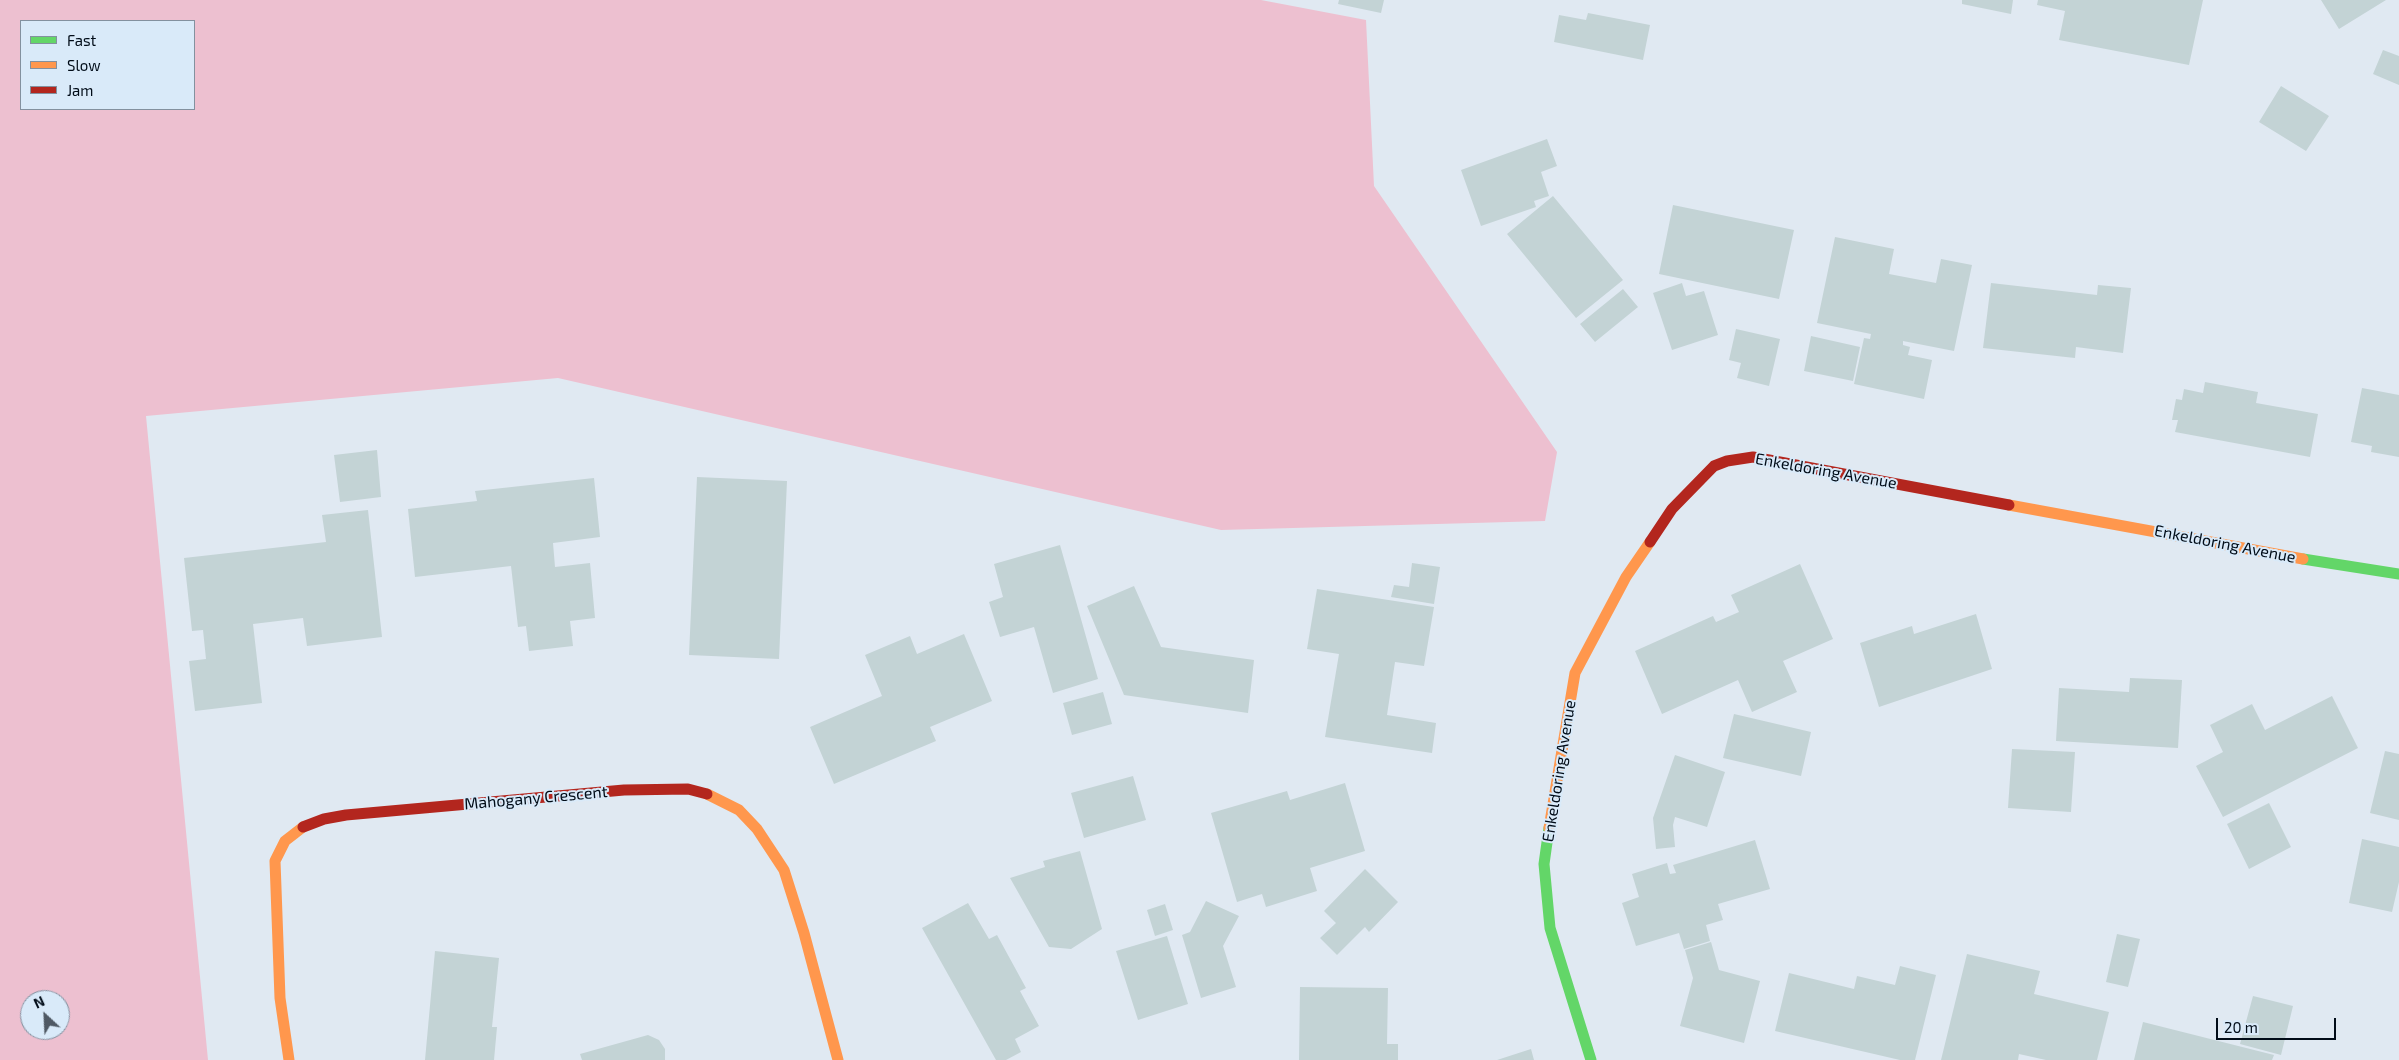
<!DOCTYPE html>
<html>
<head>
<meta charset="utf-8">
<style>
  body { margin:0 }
  #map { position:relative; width:2399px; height:1060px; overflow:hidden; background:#e0e9f2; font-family:"Exo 2",sans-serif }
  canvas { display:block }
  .legend { position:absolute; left:20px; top:20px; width:175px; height:90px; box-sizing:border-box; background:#d9eaf9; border:1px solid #83919f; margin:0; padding:6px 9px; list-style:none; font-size:15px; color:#010c18 }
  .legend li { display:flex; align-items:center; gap:10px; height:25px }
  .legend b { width:25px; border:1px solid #83919f }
  .north { position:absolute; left:20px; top:990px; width:50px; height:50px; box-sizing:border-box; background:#d9eaf9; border:1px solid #83919f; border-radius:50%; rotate:335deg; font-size:14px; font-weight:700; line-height:20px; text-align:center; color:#010c18 }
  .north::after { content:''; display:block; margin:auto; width:18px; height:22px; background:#4f5964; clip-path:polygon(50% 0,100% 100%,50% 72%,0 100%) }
  .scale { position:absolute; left:2216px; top:1018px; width:120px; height:22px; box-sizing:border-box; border:2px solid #010c18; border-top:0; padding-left:6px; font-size:15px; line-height:18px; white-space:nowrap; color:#010c18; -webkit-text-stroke:4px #d9eaf9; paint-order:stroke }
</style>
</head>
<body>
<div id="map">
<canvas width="2399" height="1060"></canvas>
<ul class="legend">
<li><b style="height:6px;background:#63d668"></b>Fast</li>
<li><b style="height:6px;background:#ff974d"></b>Slow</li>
<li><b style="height:6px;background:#b3261e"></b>Jam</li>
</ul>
<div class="north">N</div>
<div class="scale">20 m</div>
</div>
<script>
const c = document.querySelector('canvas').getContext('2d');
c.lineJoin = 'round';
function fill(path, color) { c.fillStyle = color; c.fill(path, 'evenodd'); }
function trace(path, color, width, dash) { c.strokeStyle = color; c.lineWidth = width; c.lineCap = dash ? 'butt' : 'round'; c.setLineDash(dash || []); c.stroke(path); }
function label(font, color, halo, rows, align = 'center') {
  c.font = font + ' "Exo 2",sans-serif'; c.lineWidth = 4; c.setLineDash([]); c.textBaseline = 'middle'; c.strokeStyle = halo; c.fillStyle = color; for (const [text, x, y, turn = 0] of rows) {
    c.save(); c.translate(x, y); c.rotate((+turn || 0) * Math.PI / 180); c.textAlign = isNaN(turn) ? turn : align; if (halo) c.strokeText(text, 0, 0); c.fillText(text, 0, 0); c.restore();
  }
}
fill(new Path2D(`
  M0,0H1261L1366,20L1374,186L1557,452L1545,521L1221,530L558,378L146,416L208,1060H0ZM21,21H194V109H21ZM30,1000H60V1030H30Z`), '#edc0d0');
fill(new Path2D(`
  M1339,0H1384L1381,13L1338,4Z
  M1962,0H2013L2011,14L1962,4Z
  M2038,0H2203L2189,65L2059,40L2065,11L2037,5Z
  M2321,0H2386L2339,29Z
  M1588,13L1650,25L1643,60L1554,42L1559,15L1586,20Z
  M2383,50L2399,56V85L2373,74Z
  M2281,86L2329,116L2306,151L2259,122Z
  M1547,139L1557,166L1541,172L1549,196L1534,201L1536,207L1481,226L1461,170Z
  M1553,196L1623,280L1576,318L1507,234Z
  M1673,205L1794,230L1779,299L1659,274Z
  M1835,237L1894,249L1889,274L1936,283L1941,259L1972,265L1954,351L1903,341V345L1910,347L1908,355L1932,360L1924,399L1854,384L1864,338L1870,339L1871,334L1817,323Z
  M1682,283L1686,296L1704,291L1718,335L1672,350L1653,293Z
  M1991,283L2097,295L2098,285L2131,288L2123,353L2076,347L2075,358L1983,348Z
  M1623,289L1638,307L1595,342L1580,324Z
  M1736,329L1780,339L1769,386L1737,378L1741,363L1729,360Z
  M1811,336L1860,347L1853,381L1804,371Z
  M2205,382L2258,392L2256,403L2318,414L2310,457L2175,432L2178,420H2172L2176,399L2182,400L2184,389L2203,393Z
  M2362,388L2399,395V457L2371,452L2372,446L2351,442Z
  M377,450L381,497L340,502L334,455Z
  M697,477L787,481L779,659L689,655Z
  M594,478L600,537L553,543L555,567L590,563L595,618L570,621L573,646L529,651L526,626L518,627L511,566L415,577L408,509L477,501L475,491Z
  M368,510L382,637L307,646L303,618L253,624L262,703L195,711L189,661L206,659L203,630L192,631L184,558L326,542L322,515Z
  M1060,545L1098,679L1053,693L1034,627L1000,637L989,602L1003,597L994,564Z
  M1412,563L1440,567L1434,604L1391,597L1394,585L1409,587Z
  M1800,564L1833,639L1783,661L1797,692L1752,712L1738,680L1662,714L1635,651L1713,616L1716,622L1739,612L1731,595Z
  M1134,586L1161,647L1254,660L1248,713L1124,695L1087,606Z
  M1317,589L1434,607L1424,666L1395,662L1387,715L1436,723L1432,753L1325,737L1339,654L1307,649Z
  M1976,614L1992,669L1879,707L1860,643L1912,626L1914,634Z
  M964,634L992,701L930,727L936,741L834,784L810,727L882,696L865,655L910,636L917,654Z
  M2130,678L2182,680L2178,748L2056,741L2059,688L2129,692Z
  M1103,692L1112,724L1072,735L1063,703Z
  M2332,696L2358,748L2223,817L2196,766L2223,752L2210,725L2252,704L2265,730Z
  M1734,714L1811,732L1801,776L1723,758Z
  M2012,749L2075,752L2071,812L2008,808Z
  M2385,751L2399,754V820L2370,813Z
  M1675,755L1725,772L1707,827L1675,817L1673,825L1675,847L1656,849L1653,818Z
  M1133,776L1146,820L1084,838L1071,793Z
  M1345,783L1365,851L1310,868L1317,891L1266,907L1262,894L1237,902L1211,813L1287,791L1290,800Z
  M2269,803L2291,847L2249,869L2227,824Z
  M2362,839L2399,847V882L2392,912L2349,903Z
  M1755,840L1770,889L1718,904L1723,920L1706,925L1710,941L1684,949L1679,933L1636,946L1622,903L1639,897L1632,874L1667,863L1670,874L1676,873L1673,865Z
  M1080,851L1102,929L1071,949L1049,947L1010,878L1045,867L1043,861Z
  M1365,869L1398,902L1369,932L1365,927L1337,955L1320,938L1336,923L1324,911Z
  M1206,901L1239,916L1223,946L1236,987L1201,998L1182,935L1190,932Z
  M968,903L989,939L997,935L1026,988L1020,991L1039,1026L1015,1039L1021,1052L1006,1060H996L922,928Z
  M1165,904L1173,930L1155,936L1147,910Z
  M2117,934L2140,939L2128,987L2106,982Z
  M1167,936L1188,1004L1138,1020L1116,951Z
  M1711,942L1719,970L1760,981L1744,1043L1680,1026L1693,978L1685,950Z
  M435,951L499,958L492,1027H497L494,1060H425Z
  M1967,954L2040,971L2034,994L2109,1012L2097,1060H2046L2019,1054L2018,1060H1941Z
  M1900,966L1936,975L1915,1060H1900L1775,1031L1789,973L1854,989L1857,976L1895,985Z
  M1300,987L1388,988L1387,1044H1398V1060H1299Z
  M2253,996L2293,1006L2281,1055L2240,1044Z
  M2143,1022L2274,1055L2272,1060H2134Z
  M648,1035L659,1040L665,1049V1060H582L580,1054Z
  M1531,1049L1534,1060H1497Z`), '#c3d3d5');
trace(new Path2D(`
  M2303,559L2399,574
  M1549,828L1544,864L1550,928L1591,1060`), '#63d668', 11);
trace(new Path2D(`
  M2009,505L2303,559
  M707,794L739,810L757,829L784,870L804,933L838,1060
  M1549,828L1575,673L1626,577L1650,542
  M289,1060L280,998L275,861L285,841L303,827`), '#ff974d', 11);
trace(new Path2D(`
  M1650,542L1672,509L1714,466L1727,461L1753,457L2009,505
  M303,827L324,819L346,815L624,790L688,789L707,794`), '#b3261e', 11);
label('16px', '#010c18', '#d9eaf9', [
  ["Enkeldoring Avenue",1826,471,10],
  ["Enkeldoring Avenue",2225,544,11],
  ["Enkeldoring Avenue",1559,771,-81],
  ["Mahogany Crescent",536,798,-5]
]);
</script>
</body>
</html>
